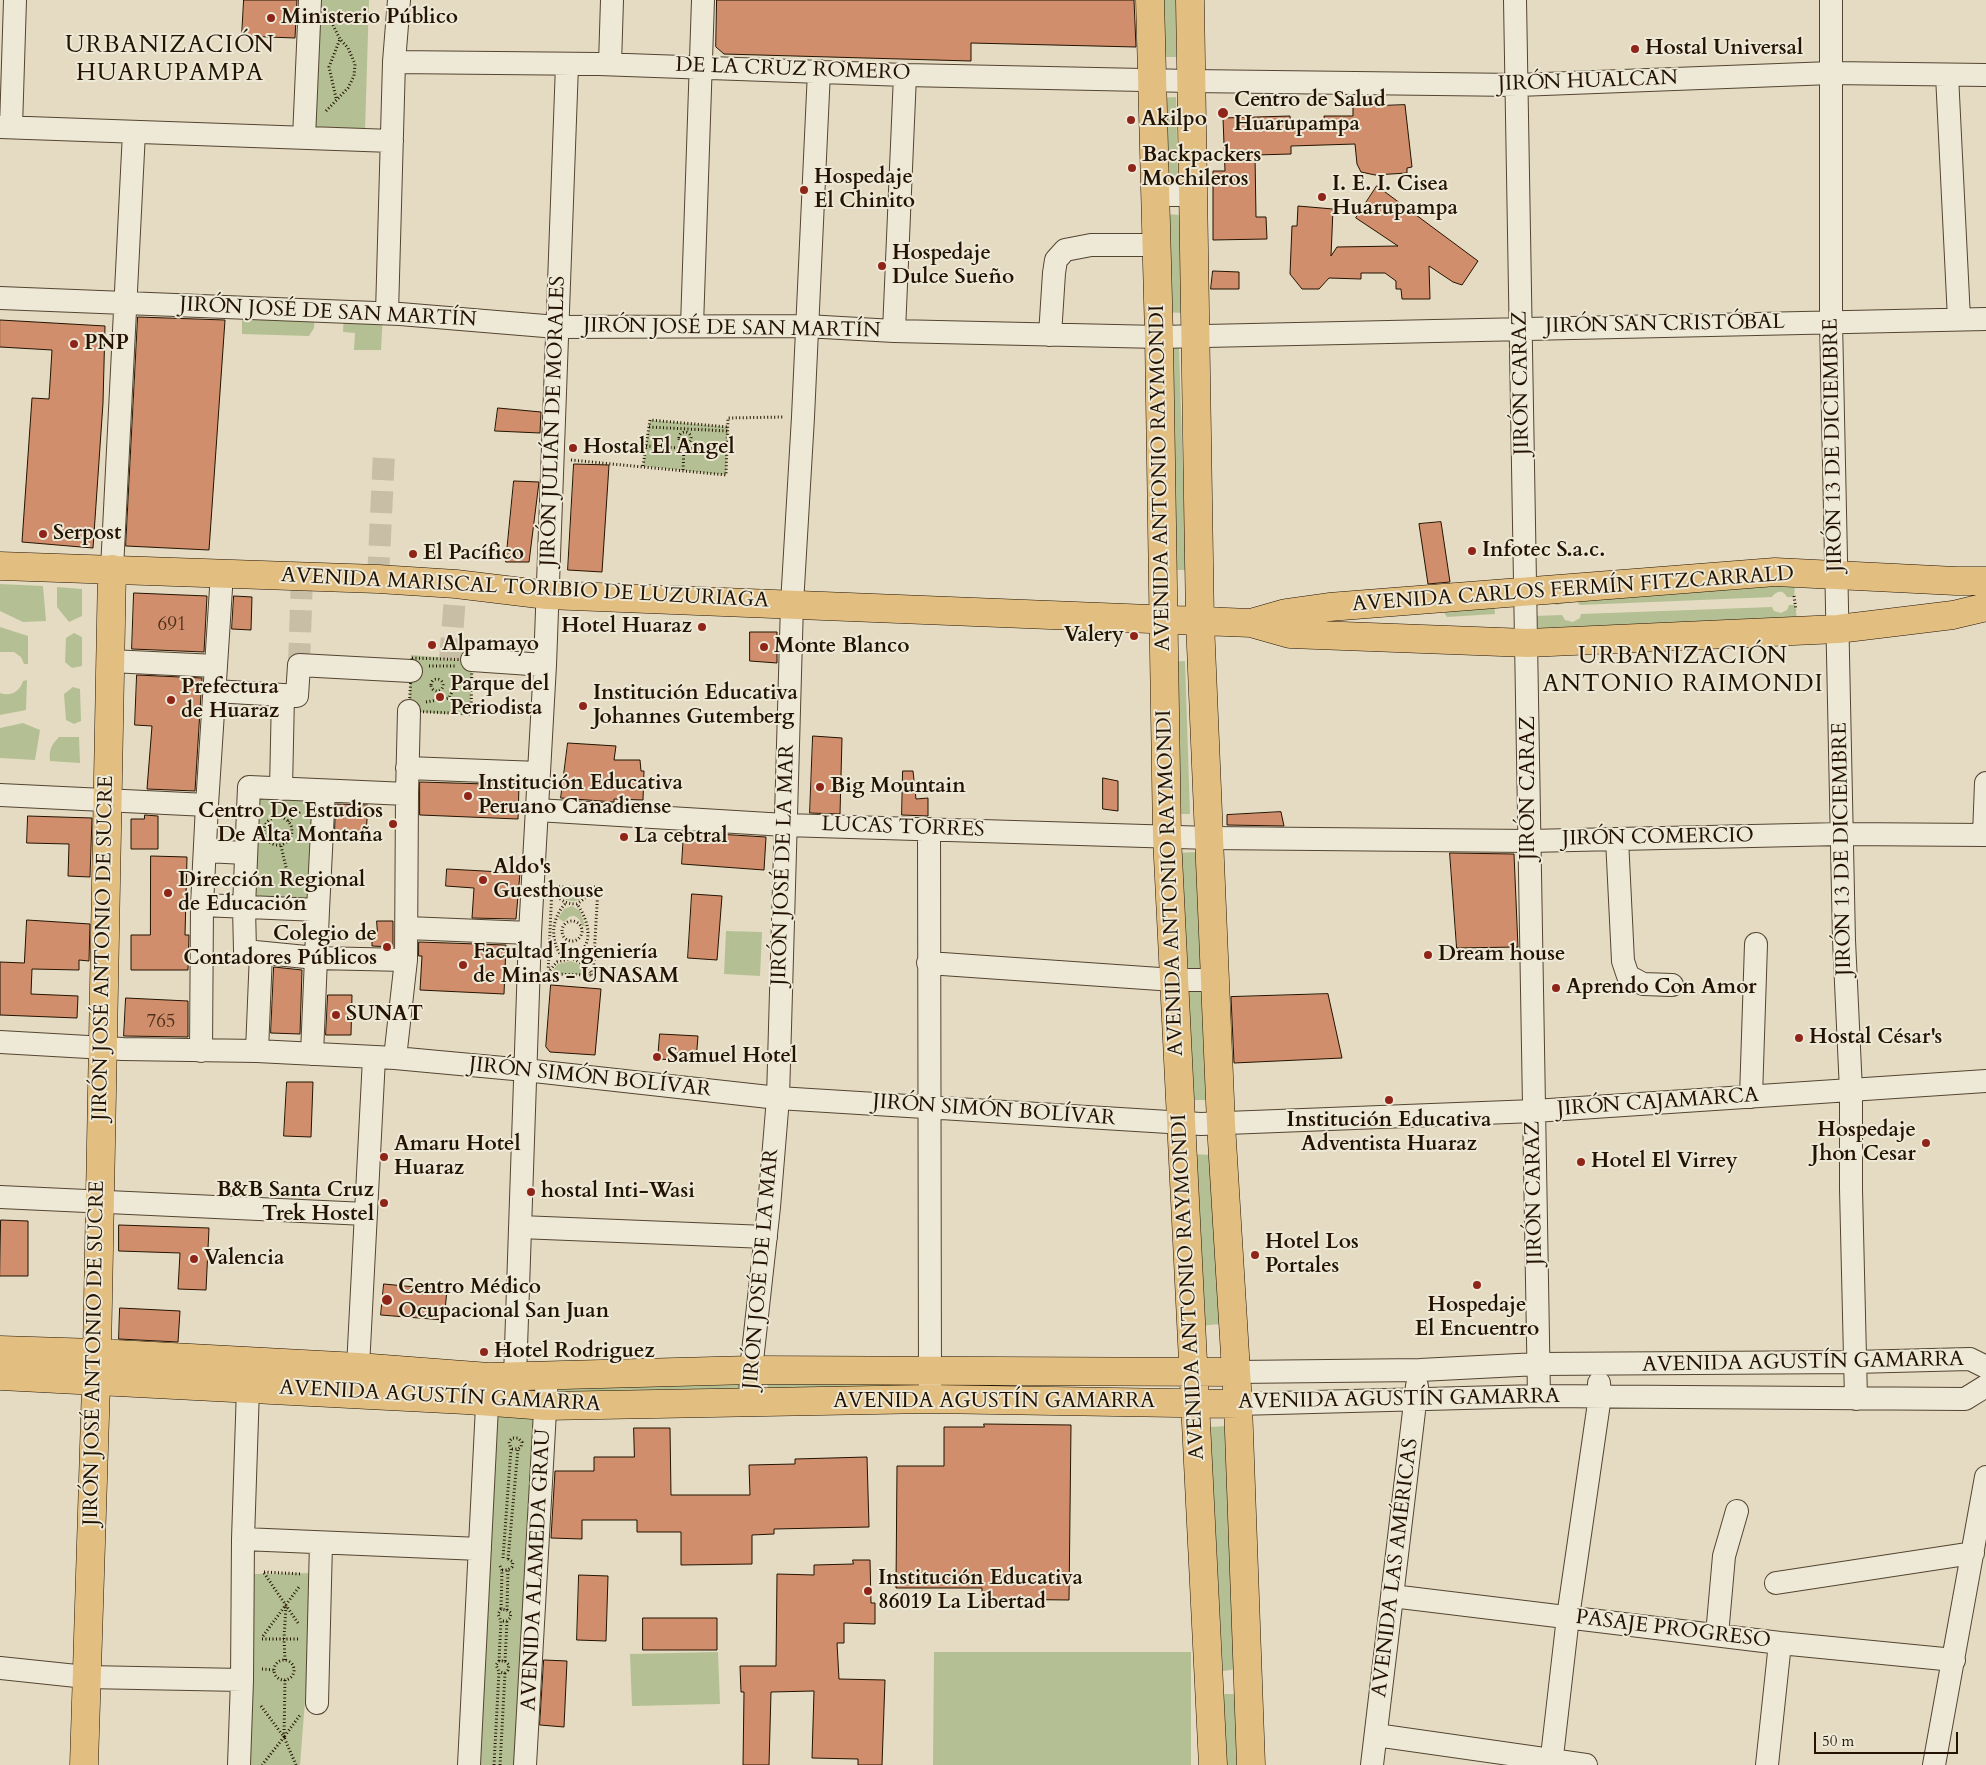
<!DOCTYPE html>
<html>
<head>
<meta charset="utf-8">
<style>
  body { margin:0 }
  #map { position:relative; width:1986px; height:1765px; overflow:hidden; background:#e5dbc2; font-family:Cardo,serif }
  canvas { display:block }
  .scale { position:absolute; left:1814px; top:1732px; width:144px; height:22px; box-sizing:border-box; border:2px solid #231300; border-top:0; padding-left:6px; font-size:15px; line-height:18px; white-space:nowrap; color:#231300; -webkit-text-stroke:4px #eee8d7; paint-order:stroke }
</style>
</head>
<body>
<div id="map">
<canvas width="1986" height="1765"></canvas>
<div class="scale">50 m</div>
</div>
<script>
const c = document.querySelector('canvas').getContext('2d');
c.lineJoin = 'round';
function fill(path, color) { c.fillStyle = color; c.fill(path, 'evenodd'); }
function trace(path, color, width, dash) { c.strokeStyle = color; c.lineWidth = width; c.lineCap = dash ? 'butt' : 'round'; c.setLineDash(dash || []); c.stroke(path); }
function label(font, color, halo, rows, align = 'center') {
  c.font = font + ' Cardo,serif'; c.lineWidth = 4; c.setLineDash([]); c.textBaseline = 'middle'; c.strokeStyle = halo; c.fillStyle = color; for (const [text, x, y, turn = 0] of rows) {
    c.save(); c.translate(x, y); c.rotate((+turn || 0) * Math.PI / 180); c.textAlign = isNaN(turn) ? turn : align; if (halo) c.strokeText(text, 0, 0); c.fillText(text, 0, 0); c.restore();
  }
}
fill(new Path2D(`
  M317,0H369L365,132H309Z
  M1153,0H1176V57H1154Z
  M1176,97L1178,183H1159L1157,98Z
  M1163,214L1182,215V313L1164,312Z
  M242,308L315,311L314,328L309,336L242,334Z
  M344,312L383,313L381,350H354L355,333L343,332Z
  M1166,347L1179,348L1186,570H1166Z
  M650,420L728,427L726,475L643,466Z
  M1796,575L1794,597H1787C1783,589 1776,591 1772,597L1580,605L1576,601L1556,605L1537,591Z
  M0,584L43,586L46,621L23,622L0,611Z
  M57,587L82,589V616L69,622L57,607Z
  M1493,595L1495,614L1447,617L1444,612L1424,614L1420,601Z
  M1789,605H1795L1798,626L1536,642L1534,616L1562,615L1565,620L1573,622L1580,618L1581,614L1772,607L1774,611L1781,613L1787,610Z
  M0,627L28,636V664H24L21,657L14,652H0Z
  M74,633L82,637V666L72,668L65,662L66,638Z
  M411,655L472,660L470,716L409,711Z
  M1185,661L1190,814H1169L1166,662Z
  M27,680L26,710L0,715V693C11,697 20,691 23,681Z
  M73,687L80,689L81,721L74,724L66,720L64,694Z
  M23,723L40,730L35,760L0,758V728Z
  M59,737H79L80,763L50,761C49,750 51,745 59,737Z
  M249,787L324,791L318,910L244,907Z
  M1198,852L1204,969L1176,970L1171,853Z
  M555,887H594C586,899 575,905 562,898Z
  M572,906L580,911L585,926H582C580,919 576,914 569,917L564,922L558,918L564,909Z
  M726,931L762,932L760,976L724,974Z
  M571,961L583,966L590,975L550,974L558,964Z
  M1181,987L1203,989L1206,1100H1182Z
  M1189,1154L1214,1155L1222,1324L1197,1326Z
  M740,1376L742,1392L560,1395L557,1379Z
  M767,1376H901L899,1391L768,1393Z
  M497,1416L535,1419L515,1765H479Z
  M1228,1426L1238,1669L1223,1671L1210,1427Z
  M315,1573L300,1765H248L252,1574Z
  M718,1652L720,1704L632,1706L630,1654Z
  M934,1652H1191V1765H933Z
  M1223,1694H1238L1241,1765H1227Z`), '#b4c093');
const building = new Path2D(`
  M244,0H297L295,38L242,36Z
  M717,0H1134L1136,47L971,43V61L724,54L716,47Z
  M1405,105L1412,167L1407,168V173L1375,175L1361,172L1357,164L1355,144L1291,146V154L1255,155L1256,217H1266L1267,239L1213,240V171H1225L1223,118L1290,116L1291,125L1324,124V116H1353V107Z
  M1377,186L1478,261L1462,285L1453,282L1429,266L1430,299H1402L1401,289H1396V281L1385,273H1361V279L1329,278L1319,289H1302L1290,274L1292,226H1297L1298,206L1333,209L1331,256L1337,247L1398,246L1356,218Z
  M1213,271L1239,272V289H1211Z
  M138,317L225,320L209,550L126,546Z
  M0,320L105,326L103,403L93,548L22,542L32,398L49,399L52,350L0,347Z
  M498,408L541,412L540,433L495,431Z
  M574,464L609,465L602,572L568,570Z
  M514,481L539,482L529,562H506Z
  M1441,522L1450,582L1428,584L1419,524Z
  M134,593L207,596L204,652L132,649Z
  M234,596L252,597L251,630L232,629Z
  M750,632H777V663L750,661Z
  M137,675L202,678L195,791L147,789L152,726L135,725Z
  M813,736L842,738L840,814L810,813Z
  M568,743L616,746L614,760H640L641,771H644L643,800L614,799V802L561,798Z
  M903,771H913L916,799L928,798V816L902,815Z
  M1103,778L1118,781V811L1103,809Z
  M420,782L519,785L518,819L420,815Z
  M336,804L368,805L366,834L335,831Z
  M1281,812L1284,826L1227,825V815Z
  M145,815L158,816V849H131V819H144Z
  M28,816L92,818L90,877L68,876L69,844L27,843Z
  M684,832L766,837L764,870L682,864Z
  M1450,853L1514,854L1518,947L1457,948Z
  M151,856L187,857L185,935H189L188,970H131V935H150Z
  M447,869L520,873L516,919L472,918L474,888L446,886Z
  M692,894L722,896L717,960L688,958Z
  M27,920L90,924L89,961L79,960V970L32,969L31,994L78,996L77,1018L0,1015V962L24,963Z
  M377,921H393V947L372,946V932H377Z
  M419,942L506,945L504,994L420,990L422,956H419Z
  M274,967L302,970L300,1034L271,1033Z
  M551,985L601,989L595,1055L550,1052L546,1047Z
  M1328,994L1342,1058L1234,1063L1231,997Z
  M328,995H352L351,1035H326Z
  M126,998L188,1001V1037L124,1036Z
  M660,1034L698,1036L696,1061L658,1059Z
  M287,1082H313L311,1137L284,1136Z
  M1,1220L28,1221V1276H0Z
  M119,1225L209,1228L206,1290L178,1289L180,1253L119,1251Z
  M384,1284L447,1290L444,1320L381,1315Z
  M120,1308L180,1311L178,1342L119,1339Z
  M984,1424L1071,1425L1069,1600L982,1599V1588H896L897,1466H944V1427H984Z
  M634,1428H670L671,1495H750L749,1465L795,1464V1459L867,1457L869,1527L774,1529V1534L752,1535V1564L681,1565V1532H637V1520H582V1539L551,1538L555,1471H594V1457H634Z
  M853,1560H870L871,1603H875V1624L844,1623V1643H837L839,1679L885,1680L882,1765H858V1759L812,1758L814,1691L771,1692L769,1765H743L744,1692H741L740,1666H776L777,1574L814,1575V1565L853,1564Z
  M579,1575L608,1576L606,1641L577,1640Z
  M643,1618H717V1650H643Z
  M544,1660L567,1661L564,1727L540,1725Z`);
fill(building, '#d08e6c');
trace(building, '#231300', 1);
trace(new Path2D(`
  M378,579L384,453
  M450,660L456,584
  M299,665L302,577`), '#c8bda5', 22, [22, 11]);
const minor = new Path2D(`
  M1515,0L1539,1396
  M1831,0V321L1844,940L1851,1091V1189L1856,1399
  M394,62L599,64L905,75L1191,81L1518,85L1831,73L1986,75
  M610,64L612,0
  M1947,75L1959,319
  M0,127L392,141
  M11,127L15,0
  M304,138L310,0
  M1155,195H1192
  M0,298L400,314L557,327L806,326L894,331L1159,337L1986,319
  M387,313L394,62L399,0
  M692,326L703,0
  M894,331L905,75
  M1050,335L1054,273L1056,260L1065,250L1091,245H1156
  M112,569L134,132
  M472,660L545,665
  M110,661L216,666
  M214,691L283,695
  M407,768L539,773
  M281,789L283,695L297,696L299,665L411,671
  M0,795L207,805
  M537,810L785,825L1210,838L1529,841L1841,834L1986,835
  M929,829L930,1388
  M1984,835L1986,783
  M1617,839L1623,961L1628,976L1643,984L1672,985
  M205,851L246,853
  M202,905L318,910L324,791
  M407,928L530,933
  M406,960L316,958L245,951L244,907L249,787L407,794
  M928,963L1174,980H1217
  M0,1042L123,1049L257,1051L395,1058L525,1070L778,1098L1201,1124L1534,1111L1986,1081
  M201,1051L202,905L207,805L222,573
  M257,1051L261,953
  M312,1054L318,910
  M395,1058L406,960L407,794L409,711
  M1751,1097L1756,944
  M0,1197L366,1214
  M520,1227L766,1237
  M358,1367L374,1058
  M1236,1372L1420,1370L1538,1364L1854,1362L1970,1359L1986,1367
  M515,1377L530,933L545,665L567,65
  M750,1403L751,1370L769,1207L778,1098L792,604L803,417L819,71
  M1238,1404L1539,1396L1965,1399L1986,1386
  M243,1539L480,1549
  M1776,1583L1973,1553
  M1392,1596L1780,1643L1954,1660
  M1717,1635L1724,1556L1737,1511
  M0,1668L86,1677L242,1680
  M317,1703L321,1543
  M1376,1735L1586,1765
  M239,1765L242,1680L243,1539L248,1388
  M469,1765L488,1386
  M525,1765L547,1376
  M1372,1765L1417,1386
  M1551,1765L1568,1617L1600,1396L1599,1383
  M1767,1765L1780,1643
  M1934,1765L1986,1477`);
const major = new Path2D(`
  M1150,0L1159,337L1167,837L1213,1765
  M1190,0L1200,622L1221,1124L1238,1404L1251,1765
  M0,566L378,579L456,584L547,595L1251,623L1290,634L1528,643L1838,629L1953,615L1986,607
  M1251,623L1286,613L1329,607L1775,572L1956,581H1986
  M0,1350L97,1353L358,1367L489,1377L751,1370L1236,1372
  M0,1376L466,1400L546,1406L930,1399L1238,1404
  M84,1765L97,1353L112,569`);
trace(minor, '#544530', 24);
trace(major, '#231300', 29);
trace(new Path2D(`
  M336,98L329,67L340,39
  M326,111L348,88L354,76L355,64L348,48L340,39L330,19
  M649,427L727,431
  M679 438a6 6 0 1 1 12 0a6 6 0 1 1-12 0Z
  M646,446L727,451
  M571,460L726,475L728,418L784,417
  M643,466L650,420L728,427
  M683,470L684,449
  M1794,596L1796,610
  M412,658L472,660L471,714L409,711Z
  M429,666H455
  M431 685a6 6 0 1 1 12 0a6 6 0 1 1-12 0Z
  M426,702L449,698L460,676
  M264 831a14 14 0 1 1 28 0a14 14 0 1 1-28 0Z
  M288,821L301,811
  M281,846L289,880L300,885
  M552,887H598L593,975L548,974Z
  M554,890C559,900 565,904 577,904L598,888
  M562 931a10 10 0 1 1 20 0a10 10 0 1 1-20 0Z
  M572,958C596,946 589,921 577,904
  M564,959C549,942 551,918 566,903
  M550,970L557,962L572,958L586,966L593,975
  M503,1558L511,1449L509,1442L512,1438H518L522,1442L521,1447L518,1449H511
  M508,1559L518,1449
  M500,1566L502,1570L501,1609
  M502,1570H508L512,1567L513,1562L508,1559
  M264,1572L302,1574
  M264,1573L298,1623
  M507,1610L508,1570
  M263,1636L299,1587
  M262,1639H298
  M285,1660L284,1639L286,1605
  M274 1670a10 10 0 1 1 20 0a10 10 0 1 1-20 0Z
  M499,1661L501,1621L498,1614L501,1609L507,1610L511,1613L510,1618L507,1621H501
  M505,1661L507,1621
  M262,1669L274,1670
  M261,1706L284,1737L262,1765
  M284,1737L285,1680
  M296,1765L284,1737L300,1715
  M494,1765L499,1672L496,1665L499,1661H505L509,1665L508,1670L505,1673L499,1672
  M500,1765L505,1673`), '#231300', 3, [1, 2.5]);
trace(minor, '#eee8d7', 22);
trace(major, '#e2be81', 28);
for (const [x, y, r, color] of [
  [271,18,5,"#8f2418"],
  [1635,49,5,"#8f2418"],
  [1223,113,6,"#8f2418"],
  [1131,120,5,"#8f2418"],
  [1132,168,5,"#8f2418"],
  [804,190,5,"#8f2418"],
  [1322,197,5,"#8f2418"],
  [882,266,5,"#8f2418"],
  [74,344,5,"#8f2418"],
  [573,448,5,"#8f2418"],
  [43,534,5,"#8f2418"],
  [1472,551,5,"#8f2418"],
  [413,554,5,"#8f2418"],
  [702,627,5,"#8f2418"],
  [1134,636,5,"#8f2418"],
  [432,645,5,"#8f2418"],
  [764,647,5,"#8f2418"],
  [440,697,5,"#8f2418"],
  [171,700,5,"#8f2418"],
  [583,706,5,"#8f2418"],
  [820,787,5,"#8f2418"],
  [468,796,5,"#8f2418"],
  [393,824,5,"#8f2418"],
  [624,837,5,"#8f2418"],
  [483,880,5,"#8f2418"],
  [168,893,5,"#8f2418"],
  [387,947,5,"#8f2418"],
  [1428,955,5,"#8f2418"],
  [463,965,5,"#8f2418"],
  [1556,988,5,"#8f2418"],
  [336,1015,5,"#8f2418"],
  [1799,1038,5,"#8f2418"],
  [657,1057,5,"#8f2418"],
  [1389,1100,5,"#8f2418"],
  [1926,1143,5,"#8f2418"],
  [384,1157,5,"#8f2418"],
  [1581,1162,5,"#8f2418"],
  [531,1192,5,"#8f2418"],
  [384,1203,5,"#8f2418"],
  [1255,1255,5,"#8f2418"],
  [194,1259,5,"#8f2418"],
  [1477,1285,5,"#8f2418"],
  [387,1300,6,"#8f2418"],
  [484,1352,5,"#8f2418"],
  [868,1591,5,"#8f2418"]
]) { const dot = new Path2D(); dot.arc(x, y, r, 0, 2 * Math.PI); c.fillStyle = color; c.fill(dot); trace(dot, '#eee8d7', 2); }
label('19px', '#4e321b', null, [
  ["691",172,626],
  ["765",161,1023]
]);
label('bold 21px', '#231300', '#eee8d7', [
  ["Ministerio Público",281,18],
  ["Hostal Universal",1645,49],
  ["Centro de Salud",1234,101],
  ["Huarupampa",1234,125],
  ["Akilpo",1141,120],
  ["Backpackers",1142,156],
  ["Mochileros",1142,180],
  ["Hospedaje",814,178],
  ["El Chinito",814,202],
  ["I. E. I. Cisea",1332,185],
  ["Huarupampa",1332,209],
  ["Hospedaje",892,254],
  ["Dulce Sueño",892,278],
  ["PNP",84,344],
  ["Hostal El Angel",583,448],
  ["Serpost",53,534],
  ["Infotec S.a.c.",1482,551],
  ["El Pacífico",423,554],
  ["Hotel Huaraz",692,627,"right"],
  ["Valery",1124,636,"right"],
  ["Alpamayo",442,645],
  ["Monte Blanco",774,647],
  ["Parque del",450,685],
  ["Periodista",450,709],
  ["Prefectura",181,688],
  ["de Huaraz",181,712],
  ["Institución Educativa",593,694],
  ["Johannes Gutemberg",593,718],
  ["Institución Educativa",478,784],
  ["Peruano Canadiense",478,808],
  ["Big Mountain",830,787],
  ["Centro De Estudios",383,812,"right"],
  ["De Alta Montaña",383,836,"right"],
  ["La cebtral",634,837],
  ["Aldo's",493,868],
  ["Guesthouse",493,892],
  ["Dirección Regional",178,881],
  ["de Educación",178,905],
  ["Colegio de",377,935,"right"],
  ["Contadores Públicos",377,959,"right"],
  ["Facultad Ingeniería",473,953],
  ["de Minas - UNASAM",473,977],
  ["Dream house",1438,955],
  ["Aprendo Con Amor",1566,988],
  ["SUNAT",346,1015],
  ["Hostal César's",1809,1038],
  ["Samuel Hotel",667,1057],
  ["Institución Educativa",1389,1121,"center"],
  ["Adventista Huaraz",1389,1145,"center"],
  ["Hospedaje",1916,1131,"right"],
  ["Jhon Cesar",1916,1155,"right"],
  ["Amaru Hotel",394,1145],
  ["Huaraz",394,1169],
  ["Hotel El Virrey",1591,1162],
  ["B&B Santa Cruz",374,1191,"right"],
  ["Trek Hostel",374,1215,"right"],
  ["hostal Inti-Wasi",541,1192],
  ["Hotel Los",1265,1243],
  ["Portales",1265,1267],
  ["Valencia",204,1259],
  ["Centro Médico",398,1288],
  ["Ocupacional San Juan",398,1312],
  ["Hospedaje",1477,1306,"center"],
  ["El Encuentro",1477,1330,"center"],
  ["Hotel Rodriguez",494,1352],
  ["Institución Educativa",878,1579],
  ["86019 La Libertad",878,1603]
], 'left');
label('21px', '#231300', '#eee8d7', [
  ["DE LA CRUZ ROMERO",793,70,2],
  ["JIRÓN HUALCAN",1588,82,-2],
  ["JIRÓN JOSÉ DE SAN MARTÍN",328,313,3],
  ["JIRÓN SAN CRISTÓBAL",1665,325,-1],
  ["JIRÓN JOSÉ DE SAN MARTÍN",732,329,1],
  ["JIRÓN CARAZ",1522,383,-91],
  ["JIRÓN JULIÁN DE MORALES",554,421,-88],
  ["JIRÓN 13 DE DICIEMBRE",1834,445,-91],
  ["AVENIDA ANTONIO RAYMONDI",1161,478,-91],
  ["AVENIDA MARISCAL TORIBIO DE LUZURIAGA",525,589,3],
  ["AVENIDA CARLOS FERMÍN FITZCARRALD",1573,590,-4],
  ["JIRÓN CARAZ",1529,788,-90],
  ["LUCAS TORRES",903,828,2],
  ["JIRÓN COMERCIO",1658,838,-1],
  ["JIRÓN 13 DE DICIEMBRE",1843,849,-91],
  ["JIRÓN JOSÉ DE LA MAR",784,865,-88],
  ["AVENIDA ANTONIO RAYMONDI",1171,883,-92],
  ["JIRÓN JOSÉ ANTONIO DE SUCRE",104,948,-89],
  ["JIRÓN SIMÓN BOLÍVAR",590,1078,6],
  ["JIRÓN CAJAMARCA",1658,1103,-4],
  ["JIRÓN SIMÓN BOLÍVAR",994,1111,4],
  ["JIRÓN CARAZ",1535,1193,-91],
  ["JIRÓN JOSÉ DE LA MAR",762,1269,-85],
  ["AVENIDA ANTONIO RAYMONDI",1189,1287,-93],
  ["JIRÓN JOSÉ ANTONIO DE SUCRE",95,1353,-89],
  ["AVENIDA AGUSTÍN GAMARRA",1803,1363,-1],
  ["AVENIDA AGUSTÍN GAMARRA",440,1397,3],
  ["AVENIDA AGUSTÍN GAMARRA",1399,1400,-1],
  ["AVENIDA AGUSTÍN GAMARRA",994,1402],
  ["AVENIDA LAS AMÉRICAS",1396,1568,-83],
  ["AVENIDA ALAMEDA GRAU",537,1570,-87],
  ["PASAJE PROGRESO",1673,1630,7]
]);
c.letterSpacing = '1px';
label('24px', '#231300', '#eee8d7', [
  ["URBANIZACIÓN",170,46],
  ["HUARUPAMPA",170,74],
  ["URBANIZACIÓN",1683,657],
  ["ANTONIO RAIMONDI",1683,685]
]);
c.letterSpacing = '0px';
</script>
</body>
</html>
